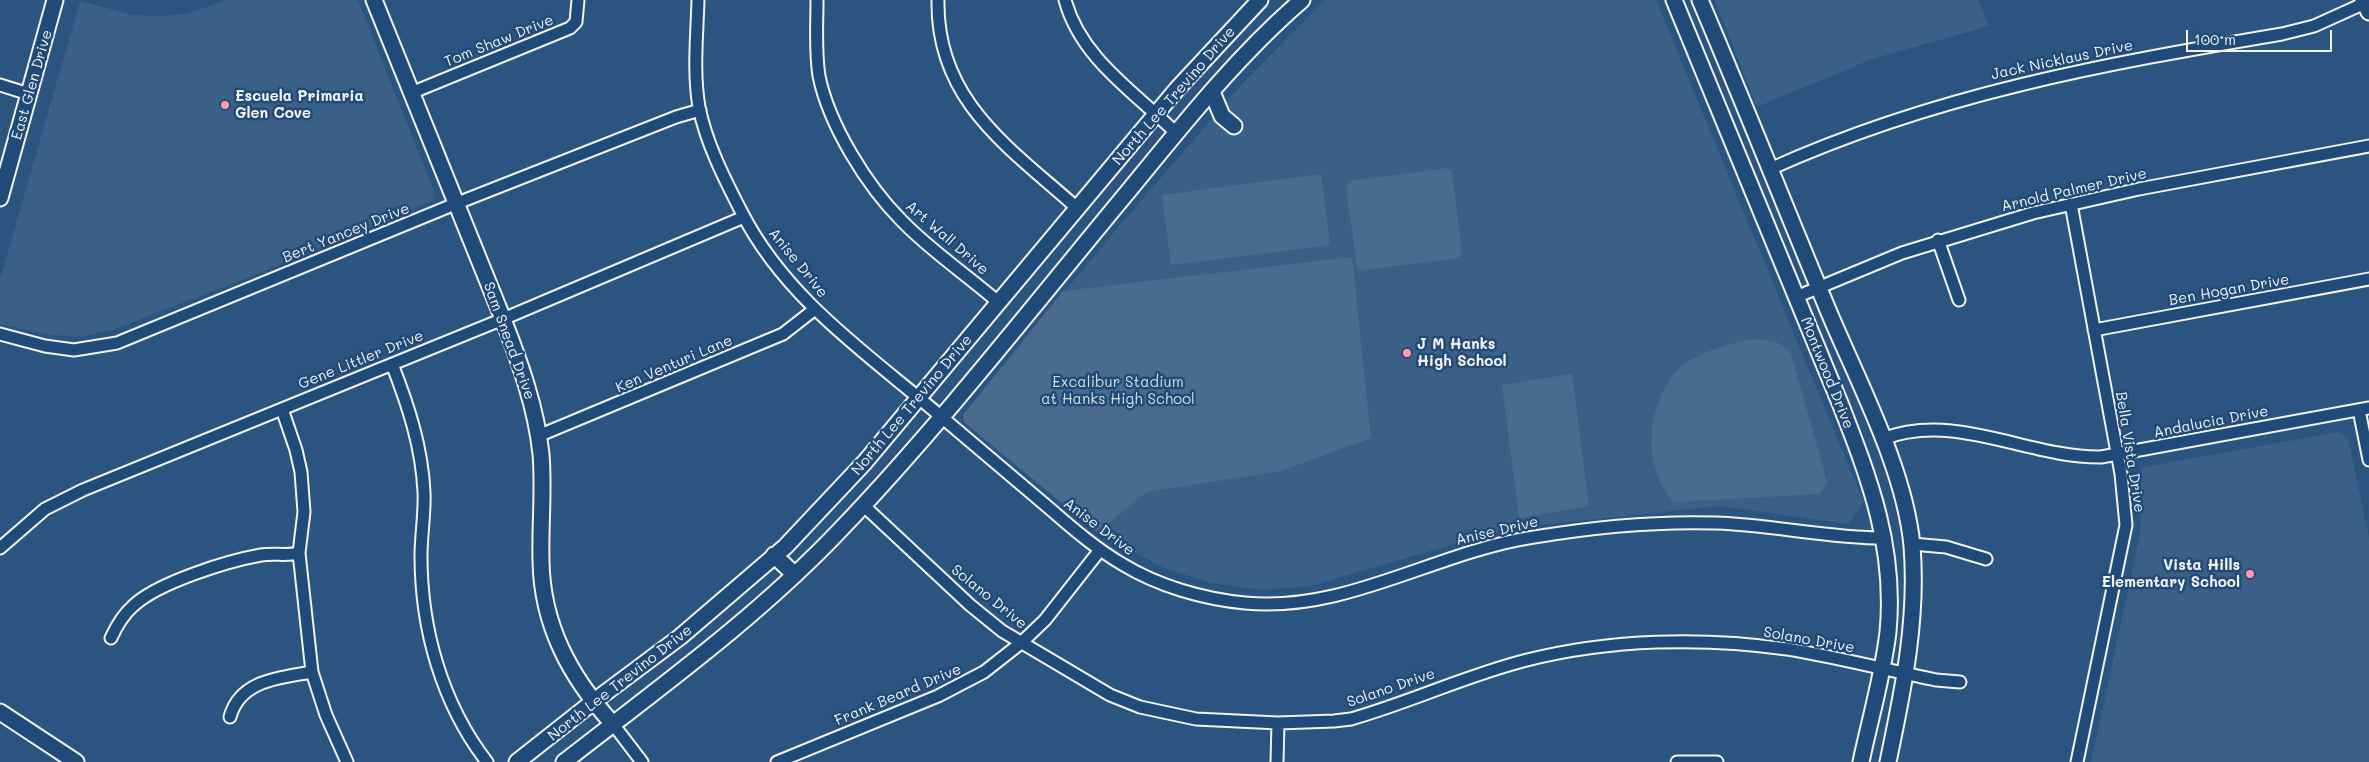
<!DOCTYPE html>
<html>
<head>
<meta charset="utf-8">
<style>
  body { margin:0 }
  #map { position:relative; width:2369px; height:762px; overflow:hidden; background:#2c5481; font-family:Mali,sans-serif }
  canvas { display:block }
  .scale { position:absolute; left:2186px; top:30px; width:146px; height:22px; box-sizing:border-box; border:2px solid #f4f1e8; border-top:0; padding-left:6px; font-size:15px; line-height:18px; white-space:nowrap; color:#f4f1e8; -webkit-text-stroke:4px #1f4a7a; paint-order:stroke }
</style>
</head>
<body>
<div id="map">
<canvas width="2369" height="762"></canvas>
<div class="scale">100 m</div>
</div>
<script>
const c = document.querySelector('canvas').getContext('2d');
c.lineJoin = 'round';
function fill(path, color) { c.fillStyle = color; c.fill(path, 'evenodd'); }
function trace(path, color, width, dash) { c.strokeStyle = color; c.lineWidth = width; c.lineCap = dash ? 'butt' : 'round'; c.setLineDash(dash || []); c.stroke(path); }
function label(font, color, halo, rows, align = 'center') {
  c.font = font + ' Mali,sans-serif'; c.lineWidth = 5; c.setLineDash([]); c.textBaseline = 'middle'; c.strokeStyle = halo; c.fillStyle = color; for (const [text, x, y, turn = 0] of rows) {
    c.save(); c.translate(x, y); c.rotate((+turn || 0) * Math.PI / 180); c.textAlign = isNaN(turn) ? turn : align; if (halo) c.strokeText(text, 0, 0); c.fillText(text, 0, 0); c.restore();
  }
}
fill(new Path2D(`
  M226,0H358L435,194L433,201L247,278L112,330L80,337L52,335L0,324V280L80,1L133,15L161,16L187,14Z
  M1325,0H1656L1864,503L1848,524L1720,506L1528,526L1492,533L1310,586L1262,590L1211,583L1164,568L1097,532L964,422L963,415L1109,238L1240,86Z
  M1715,0H1978L1989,26L1872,59L1757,107Z
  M2339,432L2348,438L2369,538V762H2091L2140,534L2141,512L2135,477L2144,467Z`), '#3b6088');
fill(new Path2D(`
  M1447,168L1452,172L1462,253L1458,258L1362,270L1357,267L1346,187L1350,181Z
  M1321,174L1330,245L1171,265L1162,195Z
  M1352,257L1371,438L1281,471L1147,492L1097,532L964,422L963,415L1063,291Z
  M1754,339L1776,342L1790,350L1827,482L1820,494L1672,502C1667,493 1660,484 1657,475C1645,440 1653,395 1680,368C1695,353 1734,342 1754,339Z
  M1572,374L1589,506L1519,518L1502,385Z`), '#496b90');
const street = new Path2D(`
  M698,0C697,35 693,72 699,107C706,143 725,180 742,213C787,301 872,357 944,419C979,449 1014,478 1049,508C1072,528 1095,548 1122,564C1158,586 1203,599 1245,603C1346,613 1435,552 1534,537C1594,527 1655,521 1716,523C1773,525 1828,538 1884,538
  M817,0C817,25 815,51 819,76C829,125 867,186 902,221C931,251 967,275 998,302
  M938,0C936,101 1010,148 1077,208
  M1065,0C1081,59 1135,92 1177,134
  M0,85L29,94
  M411,93L570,28L576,22L578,0
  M1770,169C1936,94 2104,64 2282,34L2314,26L2365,3
  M2071,204L2121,474L2126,525L2077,762
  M1938,240L1959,300
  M1796,297L1902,253L2033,213L2139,189L2369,146
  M2094,330L2369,279
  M0,334L45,346L74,350L117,343L455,204L676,117L700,110
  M392,364C408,405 422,447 424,492C425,513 421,535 421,556C421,629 442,704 487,762
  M282,409L296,450L301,472L304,512L299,553L312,672L326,715L347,762
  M2359,410L2369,460
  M538,436L783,334L815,309
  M1883,439C1955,411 2028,458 2101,457L2369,408
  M863,505L970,605L1002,631L1110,695L1140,707L1196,719L1278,723L1334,721L1351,719C1411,702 1467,675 1527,660C1611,639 1702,637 1787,649C1837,657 1886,670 1936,680L1960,682
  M1912,544L1946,547L1986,559
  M0,548L45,509L83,490L503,319L744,217
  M111,638C116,627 124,614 133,606C157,583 227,561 261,555C273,553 287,556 299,553
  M230,717C240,680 279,678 312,672
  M613,724L642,762
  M777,762L938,696L984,672L1021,643L1045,620L1100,550
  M1277,762L1278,723
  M1677,762H1717`);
const secondary = new Path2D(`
  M374,0L503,319C520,363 536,407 541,454C544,490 540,525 541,561C542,625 570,677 613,724
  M1674,0L1840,403C1870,480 1896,548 1888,632C1883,675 1870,719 1861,762
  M1700,0C1744,103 1785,207 1828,310C1858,382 1905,469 1912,546C1918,620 1903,690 1888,762
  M2363,0L2369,12
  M1212,92L1222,116L1234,126
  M0,198L55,0
  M774,555L795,575
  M0,712L76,762
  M517,762L593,702L680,637L785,547L865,462L1177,89L1260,0
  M564,762C659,688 759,616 842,528C942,423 1033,306 1126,194C1181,127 1236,57 1302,0`);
trace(street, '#f4f1e8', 15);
trace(secondary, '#f4f1e8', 19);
trace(street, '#1f4a7a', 11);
trace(secondary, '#1f4a7a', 15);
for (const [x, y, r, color] of [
  [225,105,5,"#ff9aa2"],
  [1407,353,5,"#ff9aa2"],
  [2250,574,5,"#ff9aa2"]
]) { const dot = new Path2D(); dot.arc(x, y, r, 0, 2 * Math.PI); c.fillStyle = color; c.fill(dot); trace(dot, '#1f4a7a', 2); }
label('15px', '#f4f1e8', '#1f4a7a', [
  ["Tom Shaw Drive",499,41,-22],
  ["Jack Nicklaus Drive",2062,60,-12],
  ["East Glen Drive",32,85,-74],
  ["North Lee Trevino Drive",1174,96,-49],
  ["Arnold Palmer Drive",2074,190,-13],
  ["Bert Yancey Drive",346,233,-22],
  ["Art Wall Drive",947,238,41],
  ["Anise Drive",798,263,51],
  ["Ben Hogan Drive",2229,290,-10],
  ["Sam Snead Drive",509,341,70],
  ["Gene Littler Drive",361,360,-22],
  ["Ken Venturi Lane",674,364,-23],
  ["Montwood Drive",1827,373,68],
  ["North Lee Trevino Drive",912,405,-50],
  ["Andalucia Drive",2211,422,-11],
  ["Bella Vista Drive",2130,452,81],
  ["Anise Drive",1099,527,37],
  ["Anise Drive",1497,531,-13],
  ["Solano Drive",989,597,39],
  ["Solano Drive",1809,640,10],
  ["North Lee Trevino Drive",620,683,-38],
  ["Solano Drive",1391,688,-19],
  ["Frank Beard Drive",898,695,-23]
]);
label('bold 15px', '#f4f1e8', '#1f4a7a', [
  ["Escuela Primaria",235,96],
  ["Glen Cove",235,113],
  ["J M Hanks",1417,344],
  ["High School",1417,361],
  ["Vista Hills",2240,565,"right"],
  ["Elementary School",2240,582,"right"]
], 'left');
label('15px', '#dadddb', '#1f4a7a', [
  ["Excalibur Stadium",1118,382],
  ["at Hanks High School",1118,399]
]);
</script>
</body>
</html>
